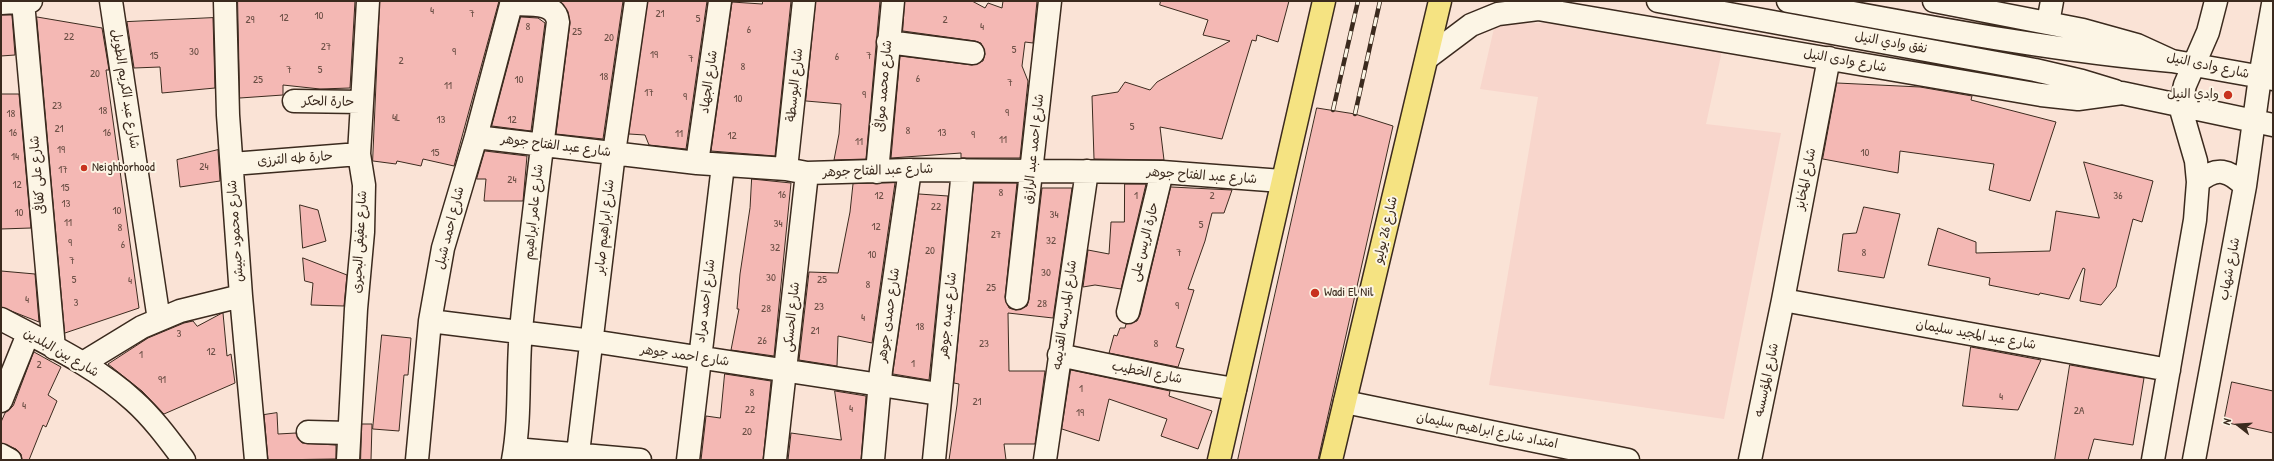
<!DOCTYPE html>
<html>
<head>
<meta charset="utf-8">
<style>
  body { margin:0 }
  #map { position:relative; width:2274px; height:461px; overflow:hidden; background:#fae3d6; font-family:"Patrick Hand",sans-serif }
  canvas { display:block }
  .frame { position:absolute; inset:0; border:2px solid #3b2a1e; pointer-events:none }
  .north { position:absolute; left:2218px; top:405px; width:40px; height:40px; -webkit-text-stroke:3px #fcf5e5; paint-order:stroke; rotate:287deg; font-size:11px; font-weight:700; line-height:16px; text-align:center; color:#3b2a1e }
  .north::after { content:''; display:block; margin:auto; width:14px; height:18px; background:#3b2a1e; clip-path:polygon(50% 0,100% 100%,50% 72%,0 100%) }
</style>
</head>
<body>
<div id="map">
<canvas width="2274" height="461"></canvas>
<div class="frame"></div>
<div class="north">N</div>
</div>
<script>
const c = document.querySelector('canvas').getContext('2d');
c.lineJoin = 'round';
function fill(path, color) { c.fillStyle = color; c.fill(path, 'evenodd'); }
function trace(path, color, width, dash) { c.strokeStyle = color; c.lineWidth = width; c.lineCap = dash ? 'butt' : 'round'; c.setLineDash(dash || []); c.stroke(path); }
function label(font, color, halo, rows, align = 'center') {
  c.font = font + ' "Patrick Hand","Playpen Sans Arabic",sans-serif'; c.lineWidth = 4; c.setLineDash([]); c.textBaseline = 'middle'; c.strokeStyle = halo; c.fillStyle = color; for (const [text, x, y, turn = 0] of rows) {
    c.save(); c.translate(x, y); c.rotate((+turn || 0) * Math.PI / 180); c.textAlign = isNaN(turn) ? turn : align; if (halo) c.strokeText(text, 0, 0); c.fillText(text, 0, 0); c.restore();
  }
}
fill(new Path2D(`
  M1547,23L1722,51L1706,124L1781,133L1724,419L1489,385L1538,97L1480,89L1495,24Z`), '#f8d6cc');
const building = new Path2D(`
  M238,1H355L350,88L320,89L283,85V95L240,98Z
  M380,1H499L454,166L423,159L421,166L397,161L396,164L373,161Z
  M560,1H623L603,139L556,134L570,23L568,12Z
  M648,1H707L686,149L649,145L645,135L629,134Z
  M763,1H791L775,156L711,151L732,2L762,4Z
  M816,1H880L866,159L834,160L839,134L841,104L806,101Z
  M905,1H972L985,8L988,3L1002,8L1003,1H1037L1033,43L1025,42L1022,66L1028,81L1020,158H961V153L891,158L900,56L972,65L983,61L985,54L981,43L975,41L903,31Z
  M1161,1H1289L1278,42L1257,35L1256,41L1252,40L1222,139L1160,127L1164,160L1094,159L1092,96L1118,92L1125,82L1150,90L1157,82L1230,41L1203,35L1208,20L1160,5Z
  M1,15H12L15,55L1,56Z
  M37,17L102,28L109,70H106L139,308L65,333Z
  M521,17L538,18L545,23L531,131L492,126Z
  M213,18L215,88L162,93L160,67L134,68L127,22Z
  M1837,83L1920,87L1972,96L1971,100L2056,122L2030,201L1989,190L1994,164L1900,151L1898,173L1823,159Z
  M1,94H19L31,228L1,229Z
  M1317,108L1355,114L1393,126L1318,460H1238Z
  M218,150L220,181L180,187L177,160Z
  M485,151L527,156L523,201H484L486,179H477Z
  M2084,162L2153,181L2142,222L2133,219L2116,287L2101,305L2080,301L2085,269L2083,268L2069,299L2040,293L2039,295L1989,285L1990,278L1928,265L1938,228L1976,242V253L2050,251L2056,211L2099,218Z
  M752,179L791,183L774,356L731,350L739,309H737L740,274L750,208Z
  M895,183L872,343L838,336L837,366L799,360L809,272L838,273L850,212L853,184Z
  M974,183H1017L1005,297L1009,308L1016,310L1027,306L1029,299L1042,188H1072L1053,318L1008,313L1009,371H1045L1035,444H1004L1006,460H949L957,405L959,384L954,383Z
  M1125,184H1146L1121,289L1095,285L1083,287L1088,250L1109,254L1111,222H1124Z
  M1171,187L1232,190L1224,213H1212L1205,241L1188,289L1194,290L1176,347L1184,349L1178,367L1109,353L1114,335L1117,336L1120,328H1125L1126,324L1137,321L1140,315Z
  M919,194L948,196L929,380L893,374Z
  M300,205L318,210L326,241L303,248Z
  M1864,207L1900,214L1884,278L1838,271L1843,234L1856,233Z
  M303,258L347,275L344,306L311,305L313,283L305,281Z
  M1,271L35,274L39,322L1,307Z
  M223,313L227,356L231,354L235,383L164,414L142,391L108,364L148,338L184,323L193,321L197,326Z
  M382,335L411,338L408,375H404L399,431L373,429Z
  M1971,347L2041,360L2018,410L1963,406Z
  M34,352L61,367L48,395L57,401L46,427L43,425L29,460H22L21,454L16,449L1,443V422L5,413L13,406Z
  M2070,365L2144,378L2133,445L2094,439L2088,460H2055Z
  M1071,370L1170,391L1169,396L1212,411L1198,449L1161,436L1167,419L1109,399L1099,441L1062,429Z
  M725,374L771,381L763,460H701L706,416L720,418Z
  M2232,382L2273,391V433L2224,422Z
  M835,391L866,396L861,460H788L791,433L841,440Z
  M277,413L278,434L296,433L302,443L336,445V459L268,460L264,415Z
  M362,424H372L371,460H361Z`);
fill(building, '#f4b8b4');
trace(building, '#3b2a1e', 1);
const minor = new Path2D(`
  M111,1L159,320
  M225,1L228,115L241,296L256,460
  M1658,1L2035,70L2082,81L2115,91
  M1788,1C1915,24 2043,50 2172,61
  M1934,1L2083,30L2137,45L2172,61L2273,79
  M23,2L54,348
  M1,3L31,1
  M511,4C528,5 556,1 558,22C545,124 531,227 521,330C517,373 521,417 513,460
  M2048,23L2052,1
  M888,42L973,53
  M1427,58L1471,25L1498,14L1538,9L2041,95L2078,99L2122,93L2273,125
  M294,101L361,102
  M2180,106L2185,85L2208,32L2216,1
  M476,137L697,163L786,169L807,173L910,170L1162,172L1282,181
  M697,163L720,1
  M232,164L359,154
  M786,169L804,1
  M877,172L893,1
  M2198,182C2217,166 2229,170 2245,186
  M1017,298L1050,1
  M1783,300L2169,370
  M1128,312L1162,172
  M1,319C46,343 96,366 134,401C153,418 169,440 184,460
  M430,321L592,341L939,394
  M1059,355L1174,379L1235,389
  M83,363L142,327L180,311L241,296
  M1,401L28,334
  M1345,402L1628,460
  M308,432L349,433
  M515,449L640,460
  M578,453L614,153L636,1
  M1,455L10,460
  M348,460L356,309L363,232L364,185L359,154L368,1
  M417,460L430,321L443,248L476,137L512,1
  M688,460L723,165
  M775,460L807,173
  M873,460L881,370L910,170
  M934,460L963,170
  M1045,460L1087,171
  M1750,460L1783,300L1829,58
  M2153,460L2195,220L2198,182L2196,161L2180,106
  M2194,460L2245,186L2260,77L2273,4`);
const major = new Path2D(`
  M1219,460L1324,1
  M1331,460L1440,1`);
trace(minor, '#3b2a1e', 25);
trace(major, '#3b2a1e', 25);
trace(minor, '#fcf5e5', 22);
trace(major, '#f5e382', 22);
const rail = new Path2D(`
  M1333,110L1358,1
  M1355,114L1380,1`);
trace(rail, '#3b2a1e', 4.5);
trace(rail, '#fcf5e5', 3, [9]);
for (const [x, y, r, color] of [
  [2228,95,5,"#c8321e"],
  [84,168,4,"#c8321e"],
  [1315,293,5,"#c8321e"]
]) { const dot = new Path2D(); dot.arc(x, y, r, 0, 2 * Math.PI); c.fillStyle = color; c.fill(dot); trace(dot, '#fcf5e5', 1.5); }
label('11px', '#694e44', null, [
  ["4",432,11],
  ["7",472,14],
  ["21",660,14],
  ["10",319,16],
  ["12",284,18],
  ["5",698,19],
  ["29",250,20],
  ["2",945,20],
  ["8",528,27],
  ["4",982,27],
  ["6",749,30],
  ["25",577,32],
  ["22",69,37],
  ["20",609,38],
  ["27",326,47],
  ["5",1014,50],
  ["30",194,52],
  ["9",454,52],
  ["19",654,55],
  ["15",154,56],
  ["7",869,56],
  ["6",837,57],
  ["7",691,59],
  ["2",401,61],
  ["8",743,67],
  ["7",289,70],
  ["5",320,70],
  ["20",95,74],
  ["18",604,77],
  ["6",918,79],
  ["25",258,80],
  ["10",519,80],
  ["7",1010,83],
  ["11",448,86],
  ["17",649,93],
  ["9",864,95],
  ["9",685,97],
  ["10",738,99],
  ["23",57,106],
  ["18",103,111],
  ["9",1007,113],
  ["18",11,114],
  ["4L",396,118],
  ["13",441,120],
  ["12",512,120],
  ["5",1132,127],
  ["21",59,129],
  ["8",908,131],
  ["16",13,133],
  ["16",107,133],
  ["13",942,133],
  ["11",679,134],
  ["9",973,135],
  ["12",732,136],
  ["11",1003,140],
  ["11",859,142],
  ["19",61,150],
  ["15",435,153],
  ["10",1865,153],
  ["14",15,157],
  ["24",204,167],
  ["17",63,170],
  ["24",512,180],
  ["12",17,185],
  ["15",65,188],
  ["8",1001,193],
  ["16",782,195],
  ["12",879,196],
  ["1",1136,196],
  ["2",1212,196],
  ["36",2118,196],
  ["13",66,204],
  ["22",936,207],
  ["10",117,211],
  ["10",19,213],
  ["34",1054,215],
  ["11",68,223],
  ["34",778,224],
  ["5",1201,225],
  ["12",876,227],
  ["8",120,228],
  ["27",996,235],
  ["32",1051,241],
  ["9",70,243],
  ["6",123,245],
  ["32",775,248],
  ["20",930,251],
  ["7",1179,253],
  ["8",1864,253],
  ["10",872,255],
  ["7",72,261],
  ["30",1046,273],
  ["30",771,278],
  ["5",74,280],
  ["25",822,280],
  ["4",130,281],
  ["8",868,285],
  ["25",991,288],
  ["4",27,300],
  ["3",76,303],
  ["28",1042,304],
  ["9",1177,306],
  ["23",819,307],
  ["28",766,309],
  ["4",863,318],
  ["18",920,327],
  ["21",815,331],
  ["3",179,334],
  ["26",762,341],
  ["23",984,344],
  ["8",1156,344],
  ["12",211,352],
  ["1",141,355],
  ["1",913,364],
  ["2",39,365],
  ["91",162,380],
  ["1",1081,389],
  ["8",752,393],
  ["4",2001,397],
  ["21",977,402],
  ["4",24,406],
  ["4",851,409],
  ["22",750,410],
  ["2A",2079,411],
  ["19",1080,413],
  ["20",747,432]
]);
label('13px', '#3b2a1e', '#fcf5e5', [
  ["نفق وادي النيل",1891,43,10],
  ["شارع وادى النيل",1845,61,10],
  ["شارع وادى النيل",2208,66,12],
  ["شارع الجهاد",709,82,-82],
  ["شارع البوسطة",795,85,-84],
  ["شارع محمد موافى",884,86,-85],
  ["شارع عبد الكريم الطويل",125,89,81],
  ["حارة الحكر",328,102,1],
  ["شارع عبد الفتاح جوهر",556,146,7],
  ["شارع احمد عبد الرازق",1034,149,-84],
  ["حارة طه الترزى",295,159,-4],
  ["شارع عبد الفتاح جوهر",878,171,-2],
  ["شارع على كفافى",38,175,-95],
  ["شارع عبد الفتاح جوهر",1202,176,4],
  ["شارع المخابز",1806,179,-79],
  ["شارع عامر ابراهيم",534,212,-84],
  ["شارع ابراهيم صابر",605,227,-84],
  ["شارع احمد شبل",450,228,-76],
  ["شارع 26 يوليو",1386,230,-77],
  ["شارع محمود حبيش",236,231,-94],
  ["شارع عفيفى البحيرى",360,242,-87],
  ["حارة الريس على",1145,242,-76],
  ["شارع شهاب",2230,269,-79],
  ["شارع احمد مراد",706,301,-83],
  ["شارع حمدى جوهر",889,315,-82],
  ["شارع عبده جوهر",948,315,-84],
  ["شارع المدرسه القديمه",1065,315,-82],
  ["شارع الحسكى",792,317,-84],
  ["شارع عبد المجيد سليمان",1976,335,10],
  ["شارع بين البلدين",61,353,30],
  ["شارع احمد جوهر",685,356,8],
  ["شارع الخطيب",1147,373,11],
  ["شارع المؤسسه",1767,380,-78],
  ["امتداد شارع ابراهيم سليمان",1487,431,11]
]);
label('13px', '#3b2a1e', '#fcf5e5', [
  ["وادي النيل",2219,95,"right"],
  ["Neighborhood",92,168],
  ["Wadi El Nil",1324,293]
], 'left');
</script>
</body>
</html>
